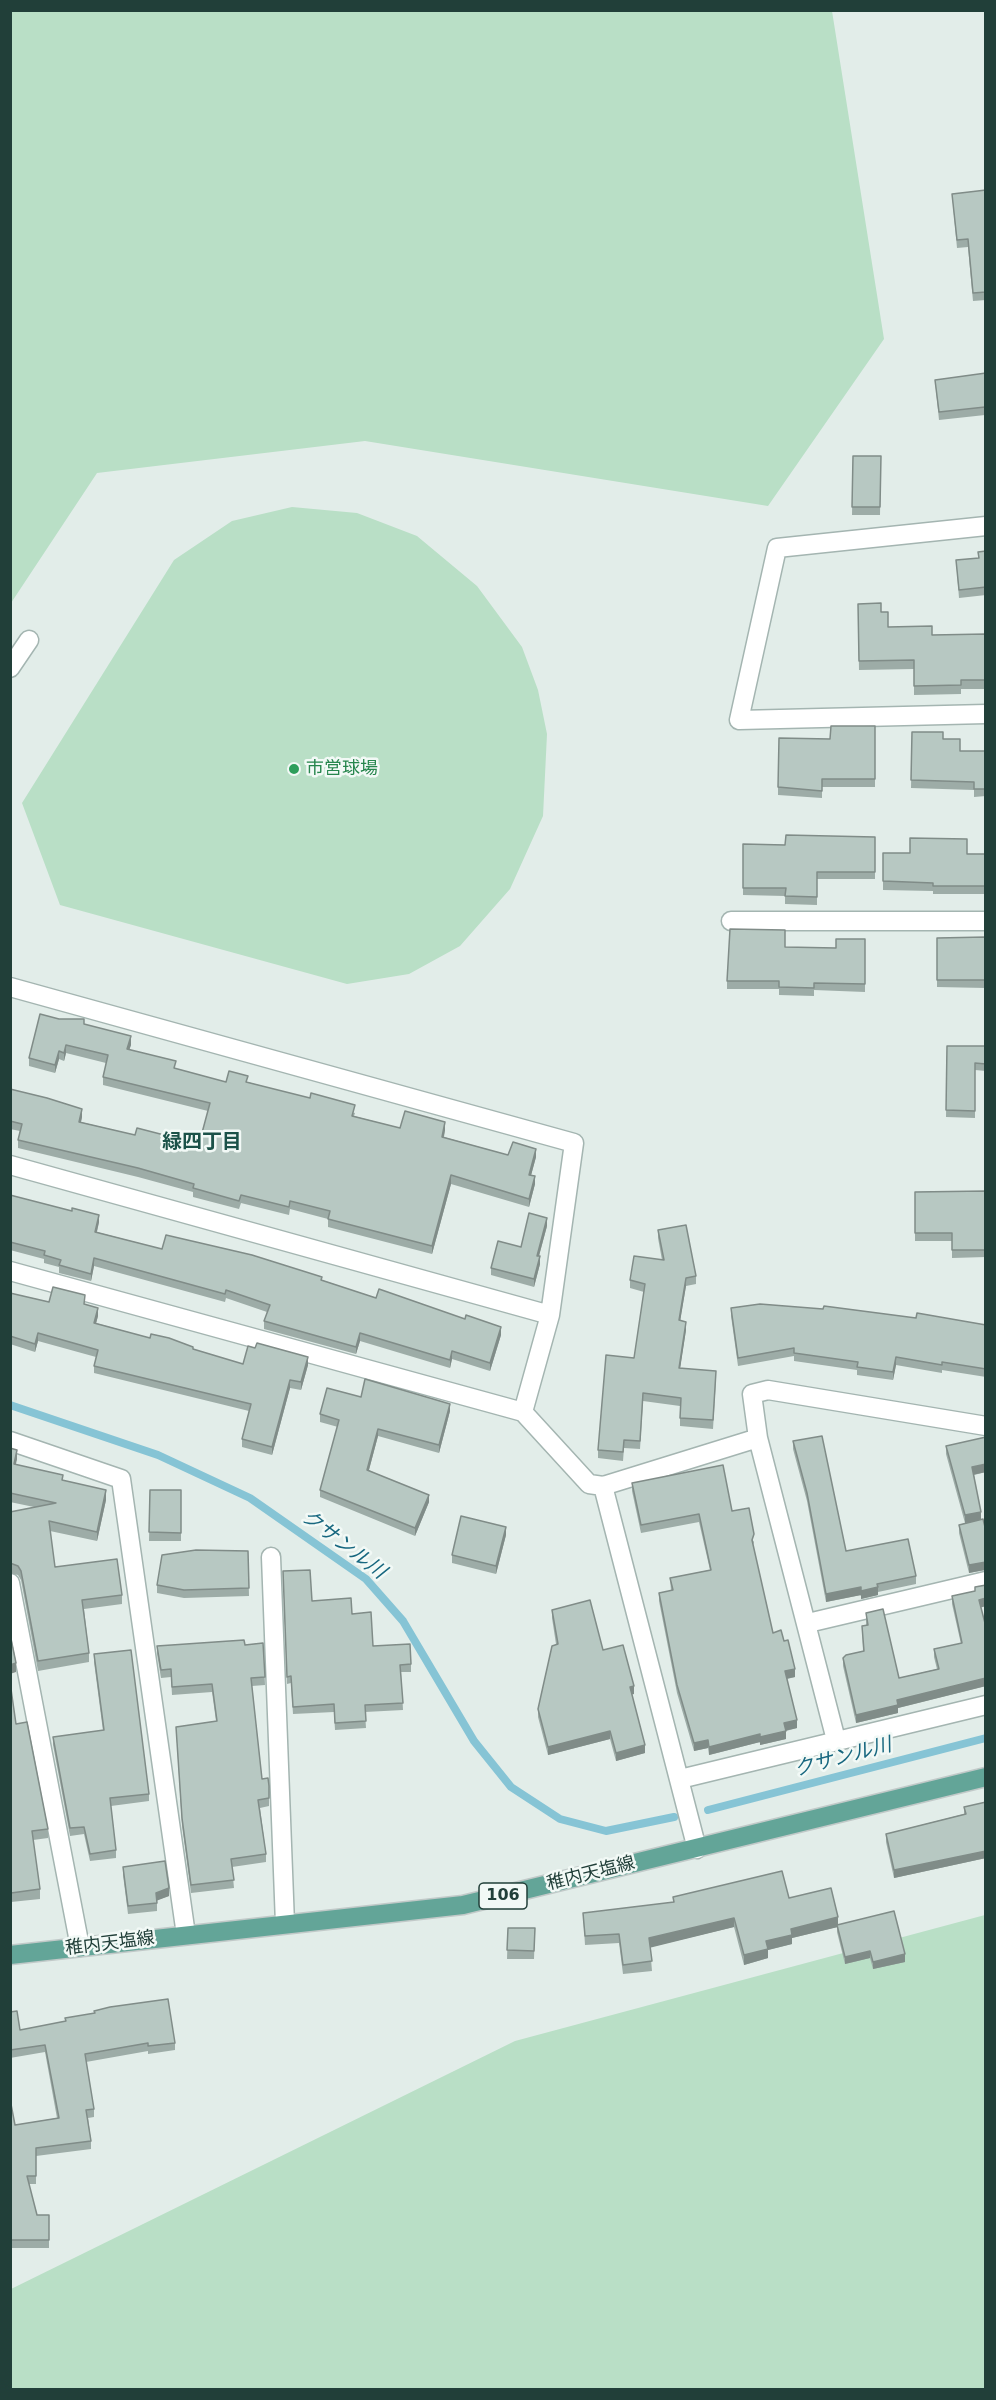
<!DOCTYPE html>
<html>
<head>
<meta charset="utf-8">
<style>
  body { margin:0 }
  #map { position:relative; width:996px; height:2400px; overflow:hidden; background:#e2ede9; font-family:"DejaVu Sans",sans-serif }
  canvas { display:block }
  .frame { position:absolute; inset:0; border:12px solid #213f39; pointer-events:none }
</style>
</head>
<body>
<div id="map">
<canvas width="996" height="2400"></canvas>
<div class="frame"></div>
</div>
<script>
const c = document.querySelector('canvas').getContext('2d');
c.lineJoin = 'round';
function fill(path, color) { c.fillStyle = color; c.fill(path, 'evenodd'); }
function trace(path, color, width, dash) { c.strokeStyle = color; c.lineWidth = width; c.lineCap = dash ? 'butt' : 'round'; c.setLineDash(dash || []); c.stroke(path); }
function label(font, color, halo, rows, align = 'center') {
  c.font = font + ' "DejaVu Sans","Noto Sans JP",sans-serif'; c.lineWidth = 5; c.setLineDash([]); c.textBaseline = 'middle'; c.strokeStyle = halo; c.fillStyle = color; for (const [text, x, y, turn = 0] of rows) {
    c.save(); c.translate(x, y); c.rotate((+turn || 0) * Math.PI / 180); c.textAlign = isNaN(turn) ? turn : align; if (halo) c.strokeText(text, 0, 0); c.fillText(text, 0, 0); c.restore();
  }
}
fill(new Path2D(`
  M11,10L832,11L884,339L768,506L365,441L97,473L11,603Z
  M292,507L357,513L417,536L477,586L522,647L538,690L547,734L543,816L510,889L460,946L409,974L347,984L60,905L22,803L174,560L232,521Z
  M985,1915V2389L11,2390V2289L515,2041Z`), '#b9dfc6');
trace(new Path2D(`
  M10,1405L158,1455L250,1498L366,1579L403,1621L474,1741L511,1787L560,1819L606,1831L674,1817
  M708,1810L986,1738`), '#86c4d5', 8);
const minor = new Path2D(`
  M986,526L777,548L739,720L986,714
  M10,668L29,640
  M731,921H986
  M10,987L574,1143L550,1315L523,1412
  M10,1165L550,1315
  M10,1271L523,1412L589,1484L603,1486L697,1849
  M758,1438L836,1740
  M10,1441L121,1479L186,1935
  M603,1486L758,1438L752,1394L768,1390L986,1426
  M271,1557L285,1924
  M10,1583L80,1947
  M808,1623L986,1581
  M680,1779L986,1705`);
const primary = new Path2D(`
  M10,1955L463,1905L986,1777`);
trace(minor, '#a4b5b1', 21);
trace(primary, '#c1c9c8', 21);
trace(minor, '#fff', 18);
trace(primary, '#63a598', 18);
fill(new Path2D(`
  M986,190V300L973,301L968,247L957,248L952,194Z
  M986,373V419L985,415L939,420L935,380Z
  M853,456H881L880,515H852Z
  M986,551V595L959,598L956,560L978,558V552Z
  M858,604L881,612L888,627L932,635L986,634V689H961V694L914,695V669L859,670Z
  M875,726V787H822V798L778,795V787L830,739Z
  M912,732L943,739L960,751H986V796L974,797V790L911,788Z
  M875,837V879H817V905L785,904V896L743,895V844L785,845Z
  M883,853L986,854V894H933V891L883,890Z
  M986,937V988L937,987V938Z
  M865,939V992L814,990V996L779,995V989H727V981L785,947L836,948Z
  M59,1019L84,1024L131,1045L129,1049L176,1069L226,1082H248L355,1113L354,1116L400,1128L445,1130L444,1137L508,1155L536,1157L531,1175L535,1184L529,1207L451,1184L432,1254L328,1227V1219L290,1209L289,1215L241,1203L239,1209L193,1197V1192L138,1177L18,1148V1140L20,1131L10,1129V1089L82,1117L81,1122L135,1135L199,1144L208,1111L103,1085V1077L106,1063L66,1053L64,1061L59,1059L55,1073L29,1066V1058Z
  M947,1046H986V1071L975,1070V1118L946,1117Z
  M986,1191V1257L952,1258V1241H915V1192Z
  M10,1195L99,1222L97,1232L162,1249L322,1280L376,1298L501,1335L490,1371L452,1359L450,1368L360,1341L356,1354L264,1329V1321L267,1312L226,1298L225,1302L94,1266L91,1281L59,1273V1267L44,1263V1259L10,1250Z
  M547,1226L539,1256L540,1264L534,1287L491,1275V1268L521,1247Z
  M658,1230L696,1276V1284L686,1286L680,1321L686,1330L680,1368L716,1379L713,1429L680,1426V1406L643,1401L640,1449L624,1448L623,1461L598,1458V1450L634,1358L644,1292L630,1288V1280L662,1260L658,1238Z
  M10,1293L49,1302L85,1304L98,1316L96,1323L243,1364L308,1365L301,1390L290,1388L272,1455L242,1447V1439L249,1411L94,1373V1366L96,1357L38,1341L35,1352L10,1344Z
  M731,1308L916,1318L986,1325V1377L942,1370V1373L896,1365L893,1380L857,1375V1370L794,1361V1356L738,1366L731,1316Z
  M361,1397L450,1411L439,1453L378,1436L369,1470L429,1502L415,1536L320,1497V1490L338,1427L320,1422V1414Z
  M793,1441L846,1551L916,1576V1584L878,1592V1595L861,1599V1595L826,1602L807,1501L793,1449Z
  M946,1446L986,1472L974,1475L981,1519L986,1531V1570L969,1573L959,1533V1525L965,1523L946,1454Z
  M10,1448L17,1459L15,1464L63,1481L106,1500L97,1541L50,1531L55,1567L122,1595V1604L84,1609L89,1653V1662L38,1671L21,1580L18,1575L10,1573V1512L34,1507L10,1502Z
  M632,1483L732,1511L754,1542L753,1545L773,1633L795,1677L787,1679L797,1728L786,1731V1739L760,1745V1742L709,1755L708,1748L694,1751L677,1693L659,1601V1593L671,1591L670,1578L710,1570L699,1522L641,1533L632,1491Z
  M150,1490H181V1541H149Z
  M506,1535L496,1574L452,1563V1555Z
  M248,1551L249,1596L184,1598L157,1593V1585Z
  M283,1571L312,1601L352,1614L373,1646L411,1664V1672H401L403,1710L365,1712L366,1728L335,1730L334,1712L293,1714L291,1683L287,1684Z
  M986,1585V1606L981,1607L986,1627V1686L898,1708V1713L856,1723L843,1666V1658L863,1651L862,1626L866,1625V1613L899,1678L937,1669L934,1657V1649L961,1644L952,1604V1596L975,1591V1587Z
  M552,1610L603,1650L634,1694H632L645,1753L616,1761L610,1739L548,1755L538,1717V1709L556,1644L552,1618Z
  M263,1643L265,1685L252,1686L262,1779L269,1786V1806L260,1808L266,1854V1862L232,1867L234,1888L191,1893L182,1826L176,1727L216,1721L212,1692L172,1695L171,1677L161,1678L157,1654V1646L245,1645Z
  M94,1654L149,1794V1801L111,1806L116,1850V1858L90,1861L84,1834L70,1836L53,1745V1737L103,1731L94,1662Z
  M10,1682L16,1724L48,1829V1838L33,1840L40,1889V1899L11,1902L10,1895Z
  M986,1802V1858L894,1878L886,1842V1834L964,1814V1807Z
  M123,1867L169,1896L157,1900V1911L128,1914L123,1875Z
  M673,1897L789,1898L905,1962L873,1969L870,1958L845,1964L837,1932V1927L792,1938V1944L768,1950V1958L744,1965L734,1927L650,1947L652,1971L623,1974L619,1943L585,1945L583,1913L673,1903Z
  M508,1928H535L534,1959H507Z
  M10,2012L20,2030L65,2022V2018L175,2043V2050L148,2054V2051L86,2062L94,2109V2117L88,2118L91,2141V2149L36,2156V2184H29L37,2215H49V2248H10V2099L15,2125L57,2118L45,2052L10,2058Z`), '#9daca7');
fill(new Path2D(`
  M131,1036V1045L127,1057V1049Z
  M66,1045V1053L64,1061V1053Z
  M59,1051V1059L55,1073V1065Z
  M82,1109V1117L79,1130V1122Z
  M445,1122V1130L442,1145V1137Z
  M536,1149V1157L529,1183V1175Z
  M451,1175V1184L432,1254V1246Z
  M535,1176V1184L529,1207V1199Z
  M99,1215V1222L95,1239V1232Z
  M547,1218V1226L537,1263V1256Z
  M540,1256V1264L534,1287V1279Z
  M94,1258V1266L91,1281V1274Z
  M686,1278V1286L679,1328V1320Z
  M98,1308V1316L94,1331V1323Z
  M686,1322V1330L679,1376V1368Z
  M501,1327V1335L490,1371V1363Z
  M38,1333V1341L35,1352V1344Z
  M360,1333V1341L356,1354V1347Z
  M452,1351V1359L450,1368V1360Z
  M308,1357V1365L301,1390V1382Z
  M896,1357V1365L893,1380V1372Z
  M290,1380V1388L272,1455V1447Z
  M450,1404V1411L439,1453V1445Z
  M378,1429V1436L367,1477V1470Z
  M17,1450V1459L14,1473V1464Z
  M986,1464V1472L972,1475V1467Z
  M106,1490V1500L97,1541V1532Z
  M429,1495V1502L415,1536V1528Z
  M981,1512V1520L965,1523V1515Z
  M506,1527V1535L496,1574V1566Z
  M984,1562V1570L969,1573V1565Z
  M861,1587V1595L826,1602V1594Z
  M878,1587V1595L861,1599V1591Z
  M986,1598V1606L979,1608V1600Z
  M16,1663V1672L10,1674V1665Z
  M795,1669V1677L785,1679V1671Z
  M986,1678V1686L898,1708V1713L856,1723V1715L897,1700Z
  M634,1686V1694L630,1695V1687Z
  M797,1720V1728L784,1731V1723Z
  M610,1731V1739L548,1755V1747Z
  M786,1731V1739L760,1745V1737Z
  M760,1734V1742L709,1755V1747Z
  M708,1740V1748L694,1751V1743Z
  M645,1745V1753L616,1761V1753Z
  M986,1851V1858L894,1878V1870Z
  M169,1888V1896L156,1901V1893Z
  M838,1917V1927L792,1938V1944L768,1950V1958L744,1965V1955L766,1941L791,1929Z
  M734,1918V1927L649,1948V1938Z
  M870,1951V1958L845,1964V1957Z
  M905,1954V1962L873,1969V1962Z`), '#808c88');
const building = new Path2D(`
  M986,190V292L973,293L968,239L957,240L952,194Z
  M986,373V411L985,407L939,412L935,380Z
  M853,456H881L880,507H852Z
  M986,551V587L959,590L956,560L979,558L978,552Z
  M881,603V612H888V627L932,626V635L986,634V680H961V685L914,686V660L859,661L858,604Z
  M831,726H875V779H822V791L778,787L779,738L830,739Z
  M912,732H943V739H960V751H986V789H974V782L911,780Z
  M786,835L875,837V872H817V897L785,896L786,888H743V844L785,845Z
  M910,838L967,839V854H986V886H933V883L883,881V853H910Z
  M730,929L785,930V947L836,948V939H865V984L814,983V988L779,987V981H727Z
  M986,937V980H937V938Z
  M40,1014L59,1019H84V1024L131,1036L127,1049L176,1061L174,1068L226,1082L229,1071L248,1076L246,1082L310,1098L311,1093L355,1105L352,1116L400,1128L405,1111L445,1122L442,1137L508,1155L513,1142L536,1149L529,1175L535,1176L529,1199L451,1175L432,1246L328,1219L330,1211L290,1201L289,1207L241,1195L239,1201L193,1188L194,1184L138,1168L18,1140L22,1124L10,1121V1089L47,1098L82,1109L79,1122L135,1135L137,1128L199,1144L210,1103L103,1077L108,1055L66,1045L64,1053L59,1051L55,1065L29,1058Z
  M947,1046H986V1064L975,1063V1111L946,1110Z
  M986,1191V1250H952V1233H915V1192Z
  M10,1195L72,1211V1208L99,1215L95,1232L162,1249L166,1235L252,1255L322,1277L321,1280L376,1298L379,1289L465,1319L466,1315L501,1327L490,1363L452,1351L450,1360L360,1333L356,1347L264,1321L270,1305L226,1290L225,1294L94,1258L91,1274L59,1265L61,1260L44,1255L45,1251L10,1242Z
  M529,1213L547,1218L537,1256H540L534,1279L491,1268L498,1241L521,1247Z
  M686,1225L696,1276L686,1278L679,1320L686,1322L679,1368L716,1371L713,1420L680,1418L681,1398L643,1393L640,1441L624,1440L623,1452L598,1450L606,1355L634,1358L645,1284L630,1280L634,1256L664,1260L658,1230Z
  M53,1287L85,1295L84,1304L98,1308L94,1323L150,1338L151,1334L169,1338L193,1347V1349L243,1364L248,1346L255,1348L257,1343L308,1357L301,1382L290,1380L272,1447L242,1439L251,1404L94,1366L98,1350L38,1333L35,1344L10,1336V1293L49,1302Z
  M760,1304L823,1309L824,1306L916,1318L917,1313L986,1325V1369L942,1362V1365L896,1357L893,1372L857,1367L858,1362L794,1353V1348L738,1358L731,1308Z
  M365,1379L450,1404L439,1445L378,1429L367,1470L429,1495L415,1528L320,1490L339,1420L320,1414L327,1388L361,1397Z
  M822,1436L846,1551L908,1539L916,1576L877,1584L878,1587L861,1591V1587L826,1594L807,1493L793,1441Z
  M986,1437V1464L972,1467L981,1512L965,1515L946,1446Z
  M10,1448L17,1450L14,1464L63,1475L62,1480L106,1490L97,1532L49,1521L55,1567L117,1559L122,1595L82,1600L89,1653L38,1661L21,1571L18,1566L10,1563V1512L56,1503L10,1493Z
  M723,1465L732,1511L749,1508L754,1534L752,1540L773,1633L781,1630L784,1641L788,1640L795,1669L785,1671L797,1720L784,1723L786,1731L760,1737V1734L709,1747L708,1740L694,1743L677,1685L659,1593L673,1590L670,1578L711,1570L699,1514L641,1525L632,1483Z
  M150,1490H181V1533L149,1532Z
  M461,1516L506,1527L496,1566L452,1555Z
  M983,1519L986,1531V1562L969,1565L959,1525Z
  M196,1550L248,1551L249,1588L184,1590L157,1585L162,1555Z
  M310,1570L312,1601L351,1598L352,1614L371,1612L373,1646L410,1644L411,1664L400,1665L403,1703L365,1705L366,1721L335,1723L334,1704L293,1707L291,1676L287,1677L283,1571Z
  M986,1585V1598L979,1600L986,1627V1678L897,1700L898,1705L856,1715L843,1658L846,1655L864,1651L862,1626L868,1625L866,1613L883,1609L899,1678L939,1669L934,1649L962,1643L952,1596L975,1591V1587Z
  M590,1600L603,1650L623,1645L634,1686L630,1687L645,1745L616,1753L610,1731L548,1747L538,1709L552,1646L558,1644L552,1610Z
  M10,1634L16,1663L10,1665Z
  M244,1640L245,1645L263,1643L265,1677L251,1678L262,1779L268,1778L269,1786V1798L258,1800L266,1854L231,1859L234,1880L191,1885L182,1818L176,1727L217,1721L212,1684L172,1687L171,1669L161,1670L157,1646Z
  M131,1650L149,1794L110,1798L116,1850L90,1854L84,1827L70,1828L53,1737L104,1730L94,1654Z
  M10,1682L16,1724L27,1722L48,1829L32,1831L40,1889L11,1893L10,1886Z
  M986,1802V1851L894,1870L886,1834L966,1814L964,1807Z
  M165,1861L169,1888L156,1893L157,1903L128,1906L123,1867Z
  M782,1871L789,1898L831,1888L838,1917L791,1929L792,1935L766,1941L768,1949L744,1955L734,1918L649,1938L652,1961L623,1965L619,1934L585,1936L583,1913L674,1902L673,1897Z
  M894,1911L905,1954L873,1962L870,1951L845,1957L837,1925Z
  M508,1928H535L534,1951L507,1950Z
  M168,1999L175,2043L148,2046V2043L85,2054L94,2109L86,2110L91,2141L36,2148V2176H27L37,2215H49V2240H10V2099L15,2125L59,2118L45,2045L10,2050V2012L17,2011L20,2030L66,2021L65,2018L95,2013L94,2011L110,2007Z`);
fill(building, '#b7c8c2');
trace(building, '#808c88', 1.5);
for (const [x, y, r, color] of [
  [294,769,6,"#2e9e5b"]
]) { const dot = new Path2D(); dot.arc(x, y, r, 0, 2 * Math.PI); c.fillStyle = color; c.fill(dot); trace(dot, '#f2f9f6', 2); }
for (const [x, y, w] of [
  [503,1896,48]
]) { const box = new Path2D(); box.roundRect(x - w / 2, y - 13, w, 26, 4.5); c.fillStyle = '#f2f9f6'; c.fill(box); trace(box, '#213f39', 1.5); }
label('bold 16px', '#213f39', null, [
  ["106",503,1896]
]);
label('18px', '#27864d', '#f2f9f6', [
  ["市営球場",306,769]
], 'left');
label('18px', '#213f39', '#f2f9f6', [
  ["稚内天塩線",591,1874,-14],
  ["稚内天塩線",110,1944,-7]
]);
label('bold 20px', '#1b5248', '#f2f9f6', [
  ["緑四丁目",202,1143]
]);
label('italic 20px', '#17677f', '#f2f9f6', [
  ["クサンル川",343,1545,37],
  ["クサンル川",843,1758,-15]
]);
</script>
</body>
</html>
